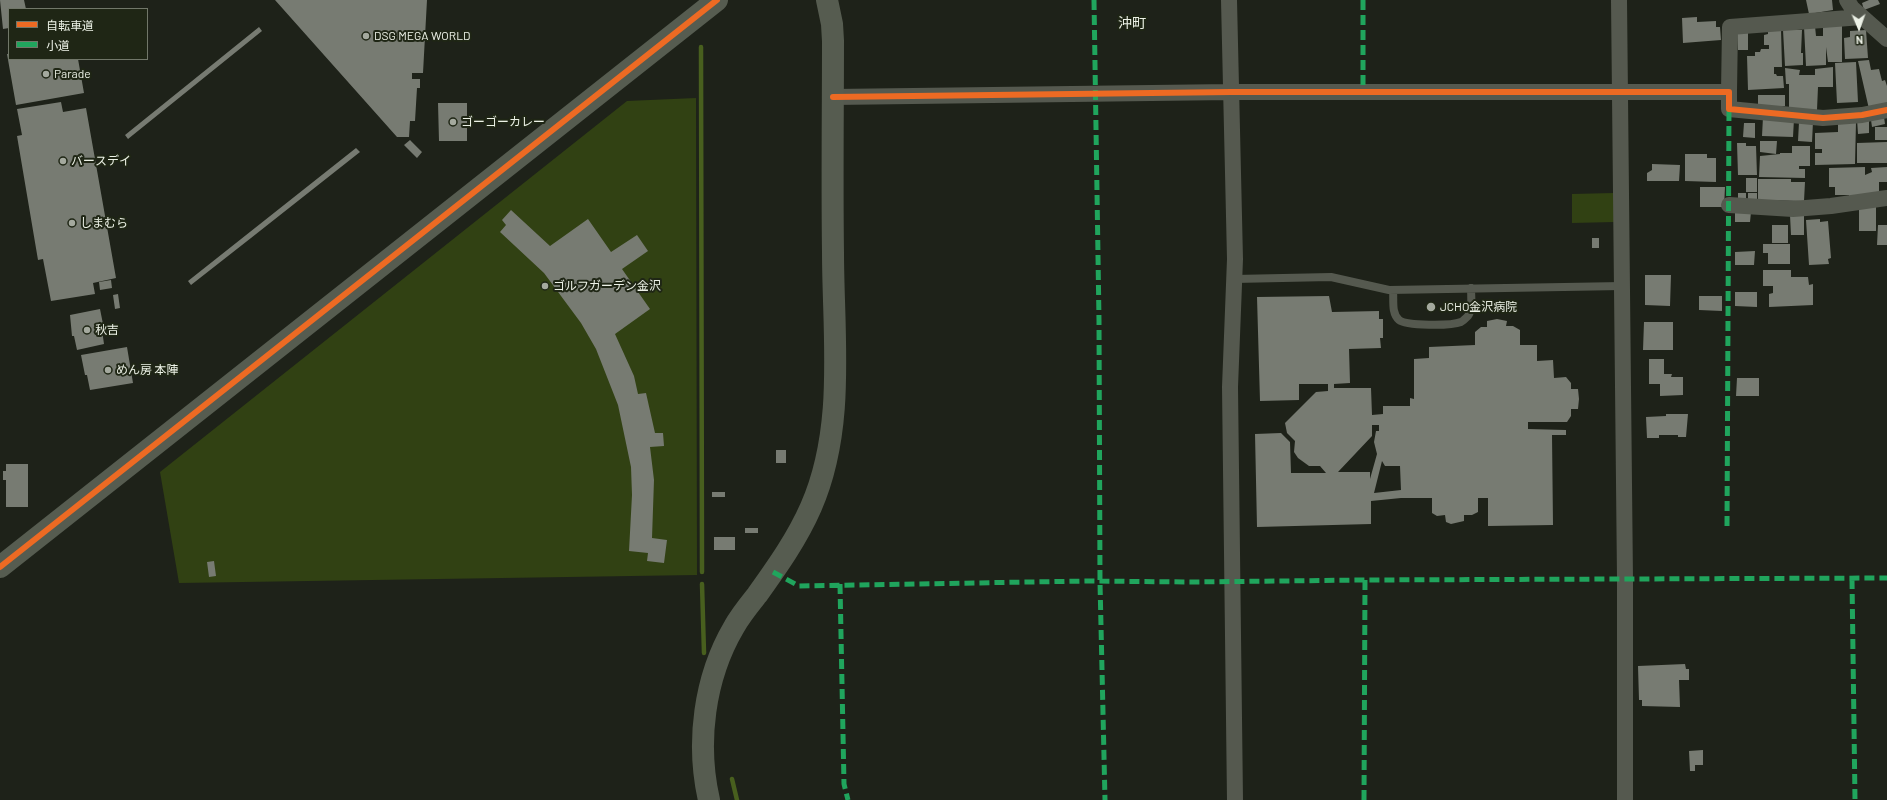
<!DOCTYPE html>
<html>
<head>
<meta charset="utf-8">
<style>
  body { margin:0 }
  #map { position:relative; width:1887px; height:800px; overflow:hidden; background:#1e2219; font-family:Barlow,"Noto Sans JP",sans-serif }
  canvas { display:block }
  .legend { position:absolute; left:8px; top:8px; width:140px; height:52px; box-sizing:border-box; background:#1f2615; border:1px solid #717769; margin:0; padding:5px 7px; list-style:none; font-size:12px; color:#ecf1e6 }
  .legend li { display:flex; align-items:center; gap:8px; height:20px }
  .legend b { width:20px; border:1px solid #717769 }
  .north { position:absolute; left:1839px; top:8px; width:40px; height:40px; -webkit-text-stroke:3px #1f2615; paint-order:stroke; rotate:178deg; font-size:11px; font-weight:700; line-height:16px; text-align:center; color:#ecf1e6 }
  .north::after { content:''; display:block; margin:auto; width:14px; height:18px; background:#ecf1e6; clip-path:polygon(50% 0,100% 100%,50% 72%,0 100%) }
</style>
</head>
<body>
<div id="map">
<canvas width="1887" height="800"></canvas>
<ul class="legend">
<li><b style="height:5px;background:#ed6a23"></b>自転車道</li>
<li><b style="height:5px;background:#20a55d"></b>小道</li>
</ul>
<div class="north">N</div>
</div>
<script>
const c = document.querySelector('canvas').getContext('2d');
c.lineJoin = 'round';
function fill(path, color) { c.fillStyle = color; c.fill(path, 'evenodd'); }
function trace(path, color, width, dash) { c.strokeStyle = color; c.lineWidth = width; c.lineCap = dash ? 'butt' : 'round'; c.setLineDash(dash || []); c.stroke(path); }
function label(font, color, halo, rows, align = 'center') {
  c.font = font + ' Barlow,"Noto Sans JP",sans-serif'; c.lineWidth = 4; c.setLineDash([]); c.textBaseline = 'middle'; c.strokeStyle = halo; c.fillStyle = color; for (const [text, x, y, turn = 0] of rows) {
    c.save(); c.translate(x, y); c.rotate((+turn || 0) * Math.PI / 180); c.textAlign = isNaN(turn) ? turn : align; if (halo) c.strokeText(text, 0, 0); c.fillText(text, 0, 0); c.restore();
  }
}
fill(new Path2D(`
  M696,98L697,575L179,583L160,472L627,101Z
  M1614,193L1615,222L1572,223V194Z`), '#314113');
trace(new Path2D(`
  M701,47L702,572
  M702,584L704,653
  M732,779L737,800`), '#485f1e', 4.5);
fill(new Path2D(`
  M0,0H24L26,9H9V28L3,29Z
  M275,0H427L423,73H412V79H420V88H417L415,121H410L409,137H397Z
  M1806,0H1832L1833,10L1809,14Z
  M1869,0H1878L1880,4L1864,10L1862,3Z
  M1697,17V22L1716,21V27H1720L1721,40L1683,43L1682,18Z
  M1842,25V62H1828L1826,47V65L1806,66L1804,27L1815,26L1816,36H1823V26Z
  M259,27L262,31L128,139L125,135Z
  M1768,29H1781L1782,67H1774V74H1776L1777,76H1783L1784,88L1748,90L1747,56H1755V52H1760L1761,49H1769V45H1764V35L1768,34Z
  M1783,30H1802L1801,53H1803V65L1785,66Z
  M1866,30L1868,58L1845,59L1844,38L1850,37V31Z
  M1737,33H1748V50H1738Z
  M7,54H9V59H78L84,93L16,105Z
  M1869,60L1871,70L1879,69L1882,81L1885,80L1887,86V105L1869,109L1858,61Z
  M1856,62L1858,102L1837,103L1835,63Z
  M1833,67V87H1818L1817,110L1789,109V84H1786L1785,68L1800,70L1799,75H1815V69Z
  M1758,95H1785V106L1758,107Z
  M61,102L63,112L86,108L116,278L93,283L95,294L51,301L43,259L38,260L17,136L22,135L17,109Z
  M438,103H467V141H439Z
  M1763,117L1794,119L1793,137L1762,136Z
  M1884,117L1885,124L1872,127L1871,120Z
  M1857,119H1869V133L1858,134Z
  M1799,122H1813L1812,142L1798,141Z
  M1856,122L1855,164L1815,165V153H1822V149H1815V133L1838,132V123Z
  M1744,123H1755V138L1743,137Z
  M1875,127H1887V140H1875Z
  M410,140L422,152L417,158L404,145Z
  M1760,141H1777L1776,154L1760,152Z
  M1887,142V163H1857V143Z
  M1737,143H1746V146H1756L1757,175H1738Z
  M1792,146H1810V166H1799V169H1805V178L1759,177L1760,156L1780,154V153H1792Z
  M356,148L360,152L251,238L191,285L188,281Z
  M1685,154H1707V158H1716V182L1685,181Z
  M1652,164L1680,165L1679,181H1647V173L1652,170Z
  M1865,167V175L1872,172L1871,168L1887,167V182H1879V192H1874V194L1849,197V195H1835V187H1829V168Z
  M1746,178H1757V192H1746Z
  M1758,179H1791V182H1805L1804,201L1758,200Z
  M1700,187H1725L1724,207H1700Z
  M1738,193H1746V200H1738Z
  M1748,193H1757V201H1748Z
  M1859,206H1876V231H1859Z
  M511,210L550,246L588,219L611,252L637,235L648,251L622,269L650,309L615,334L634,376L638,394L646,393L655,433H663L664,446L650,447L654,480L652,538L667,540L664,563L647,561L648,553L629,551L632,495L631,467L618,405L596,349L581,323L544,273L500,232L506,225L502,220Z
  M1735,211L1751,212L1750,222H1735Z
  M1790,215H1804V235H1791Z
  M1820,219V222L1828,221L1831,258L1828,259L1829,264L1809,265L1806,220Z
  M1772,225H1788V243H1772Z
  M1878,225H1887V245H1877Z
  M1592,238H1599V248H1592Z
  M1763,244H1790V264H1768V253H1763Z
  M1755,251L1754,265H1735V252Z
  M1763,270H1791V277H1808L1809,285L1813,284V305L1769,307V294L1773,293V286H1763Z
  M1645,275H1671L1670,306L1645,305Z
  M111,280L112,288L100,290L99,282Z
  M1735,292H1757V307L1735,306Z
  M118,294L120,308L115,309L113,295Z
  M1329,296L1332,312L1379,311V319H1383V338H1380L1381,348L1349,349L1350,383L1334,384V388H1371L1372,415L1383,414V406H1410V398L1414,399V359L1429,358V347L1475,345V332L1481,327H1487V321L1497,319L1507,321L1506,326H1513L1520,330V345H1537V361L1553,360L1554,378L1566,377L1571,383V389H1578L1579,399L1578,409H1571V416L1567,422H1528V429L1566,430V435H1552L1553,525L1488,526V498H1478V512L1472,515H1464V521L1451,524L1446,522L1445,515L1437,516L1432,513V498H1401L1371,501V524L1257,527L1255,434L1281,433L1290,442L1291,473H1326L1320,466H1309L1298,458L1294,452L1295,441L1287,433L1285,423L1316,392L1328,391V384H1299V400L1260,401L1257,297ZM1372,425H1379V431H1376L1374,442L1377,454L1370,479V472H1338L1372,436ZM1382,461L1385,466H1400L1401,490L1374,493Z
  M1699,296H1722V311L1699,310Z
  M100,309L104,329L102,330L104,344L77,350L74,336H72L70,315Z
  M1644,322H1673V350H1643Z
  M127,347L133,383L90,390L87,375H85L81,355Z
  M1649,359H1664V374H1672L1671,377H1683V395L1660,396V384H1649Z
  M1737,378H1759V396H1736Z
  M1666,414H1688L1686,437H1678V435H1659V438H1647L1646,417L1666,416Z
  M776,450H786V463H776Z
  M6,464H28V507H6V480H3V471H6Z
  M712,492H725V497H712Z
  M745,528H758V533H745Z
  M714,537H735V550H714Z
  M214,561L216,576L209,577L207,562Z
  M1685,664L1686,669H1689V680H1679L1680,707L1642,706V700H1639L1638,666Z
  M1703,750V765H1695V771H1690L1689,751Z`), '#777b72');
trace(new Path2D(`
  M1234,279L1331,277L1389,290L1622,286
  M1393,290C1394,300 1391,313 1399,320C1406,326 1451,326 1461,322C1463,321 1466,318 1468,316C1473,309 1471,297 1471,288`), '#55594f', 8);
trace(new Path2D(`
  M1229,0L1235,259L1230,387L1235,800
  M1619,0L1625,579V800
  M1847,0L1852,8L1887,39
  M1729,92L1730,27L1862,17
  M833,97L1231,92H1729V109L1823,118L1862,115L1887,110
  M1729,205L1793,209L1831,206L1887,198`), '#55594f', 16);
trace(new Path2D(`
  M0,567L717,0
  M709,800C696,743 704,678 734,627C740,616 749,605 757,595C777,567 797,539 811,507C846,427 833,336 833,252C832,181 833,111 833,41L832,24L827,0`), '#565c50', 22);
trace(new Path2D(`
  M1094,0L1099,320L1100,582L1105,800
  M1363,0V92
  M1727,526L1729,109
  M773,572L799,586L1088,581L1193,582L1365,580L1887,578
  M1852,579L1855,800
  M840,584L844,784L848,800
  M1364,800L1365,580`), '#20a55d', 5, [10, 5]);
trace(new Path2D(`
  M833,97L1231,92H1729V109L1823,118L1862,115L1887,110
  M0,567L717,0`), '#ed6a23', 6);
for (const [x, y, r, color] of [
  [366,36,4,"#a4a99e"],
  [46,74,4,"#a4a99e"],
  [453,122,4,"#a4a99e"],
  [63,161,4,"#a4a99e"],
  [72,223,4,"#a4a99e"],
  [545,286,4,"#a4a99e"],
  [1431,307,5,"#a4a99e"],
  [87,330,4,"#a4a99e"],
  [108,370,4,"#a4a99e"]
]) { const dot = new Path2D(); dot.arc(x, y, r, 0, 2 * Math.PI); c.fillStyle = color; c.fill(dot); trace(dot, '#1f2615', 1.5); }
label('12px', '#ecf1e6', '#1f2615', [
  ["DSG MEGA WORLD",374,36],
  ["Parade",54,74],
  ["ゴーゴーカレー",461,122],
  ["バースデイ",71,161],
  ["しまむら",80,223],
  ["ゴルフガーデン金沢",553,286],
  ["JCHO金沢病院",1440,307],
  ["秋吉",95,330],
  ["めん房 本陣",116,370]
], 'left');
label('14px', '#ecf1e6', '#1f2615', [
  ["沖町",1132,23]
]);
</script>
</body>
</html>
